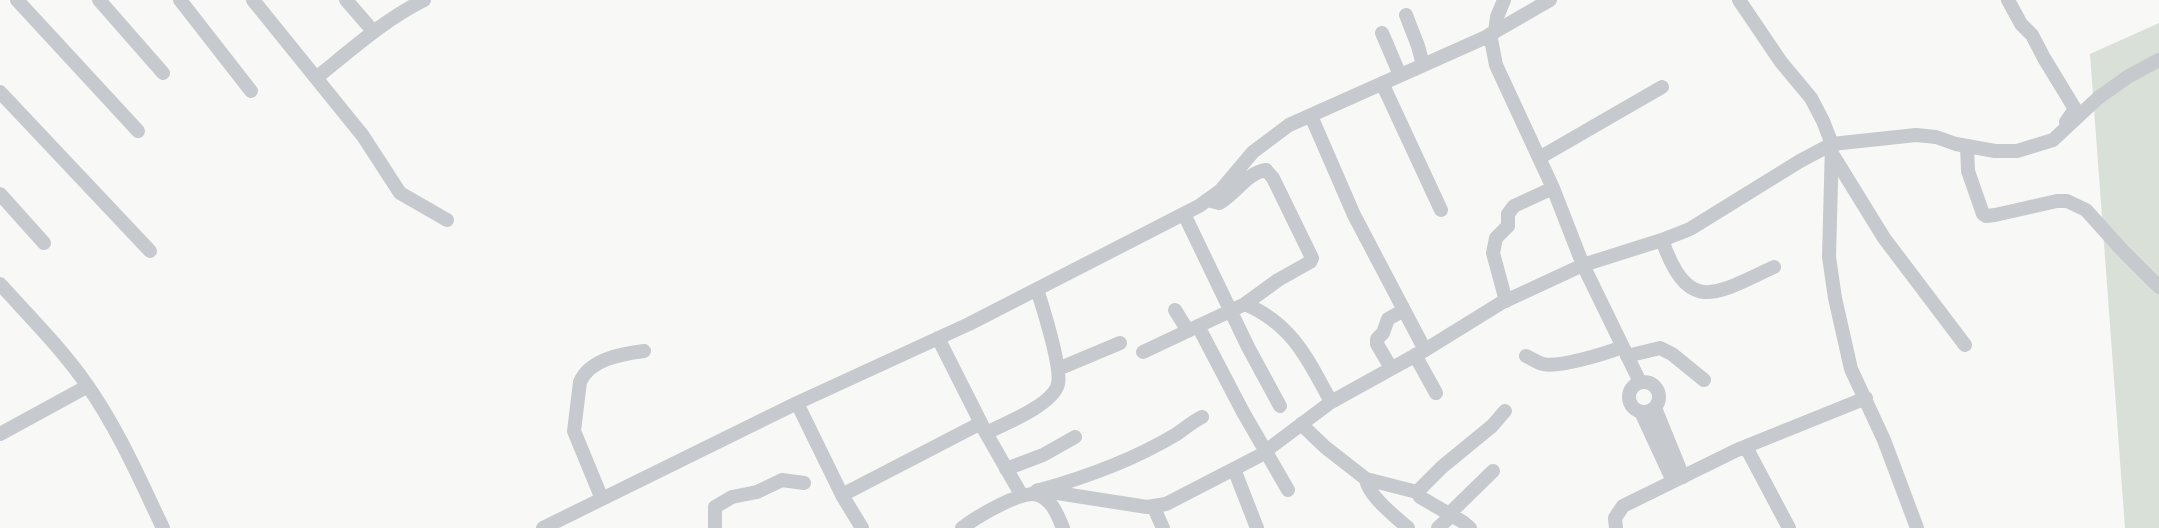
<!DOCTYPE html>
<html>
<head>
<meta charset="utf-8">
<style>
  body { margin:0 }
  canvas { display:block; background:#f8f8f6 }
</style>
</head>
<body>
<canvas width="2159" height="528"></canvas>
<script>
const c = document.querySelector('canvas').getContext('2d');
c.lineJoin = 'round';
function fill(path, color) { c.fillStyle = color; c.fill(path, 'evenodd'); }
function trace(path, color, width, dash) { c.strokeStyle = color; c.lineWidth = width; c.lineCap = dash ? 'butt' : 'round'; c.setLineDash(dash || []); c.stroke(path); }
fill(new Path2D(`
  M2159,23V528H2125L2090,54Z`), '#d9e0d7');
trace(new Path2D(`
  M17,0L138,131
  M99,0L163,73
  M180,0L251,91
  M253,0L363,136L400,193L447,220
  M346,0L373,31
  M1739,0L1781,62L1811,98L1823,121L1832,144L1829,257L1835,298L1851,369L1884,440L1917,528
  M2008,0L2021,24L2032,35L2044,58L2075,109L2066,122
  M1406,15L1418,46L1423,65
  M1495,32L1497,17L1504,0
  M1382,33L1400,75
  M1490,34L1496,65L1553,188L1583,265L1640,382
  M316,78C351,50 384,20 424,0
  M1382,83L1441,210
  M0,92L150,251
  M1311,116L1354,215L1425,350
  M1967,146L1968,171L1983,214L1986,216L1995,215L2057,201H2067L2086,210L2122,250L2159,287
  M1831,152L1884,238L1965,345
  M1539,158L1662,87
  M0,194L44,243
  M1184,214L1248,347L1280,406
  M1662,240C1689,316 1715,294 1774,267
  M0,284C30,317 62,349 87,385C118,429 140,480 163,528
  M1506,301L1493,253L1496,238L1508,226V214L1514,206L1553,188
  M1245,304C1292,324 1308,359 1331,402
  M1175,310L1188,331
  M1198,326L1243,412L1288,490
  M938,338L986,433L1022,496
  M1143,352L1245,304L1278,280L1310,262L1312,258L1273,178L1266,170C1246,173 1236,194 1219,203L1208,200
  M1415,355L1436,393
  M1526,356C1531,358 1538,363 1543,364C1559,368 1607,353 1622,347
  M1627,356L1660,348L1672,354L1704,380
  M1391,368L1377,344V339L1383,333L1388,319L1404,310
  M1058,369L1120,343
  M1629 397a15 15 0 1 1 30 0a15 15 0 1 1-30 0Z
  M797,403L842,495L862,528
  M1655,408L1683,477
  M1641,412L1673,481
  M1301,424L1325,447L1366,479L1417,492L1420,497L1463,522L1470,528
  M986,433C1004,424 1053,405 1058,384C1062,367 1043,308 1037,289
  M0,434L88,386
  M1746,447L1789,528
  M1006,469L1043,455L1075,437
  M1234,469L1257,528
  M1366,479C1368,496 1395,516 1408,528
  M1040,490C1087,477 1133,460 1175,435C1184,429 1192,422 1202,417
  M1417,492L1442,467L1492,426L1505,411
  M1033,494L1038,490L1147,507L1166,504L1259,456L1331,402L1425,350L1501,303L1583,265L1662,240L1690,229L1800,161L1832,144L1916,135L1936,137L1956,144L1995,151H2017L2053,140L2098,98L2129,76L2159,60
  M842,495L981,423
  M602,499L574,431L580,382C590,359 621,354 644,351
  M1154,508L1163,528
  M1449,514L1493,471
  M543,528L797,403L969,324L1199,206L1220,191L1253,152L1289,125L1484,38L1550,0
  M715,528V507L732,497L757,492L782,480L804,483
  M962,528C975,518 1022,489 1038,495C1053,501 1057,514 1063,528
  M1438,528L1452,515
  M1616,528L1615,518L1623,506L1737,450L1866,398`), '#c6c9cd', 14);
</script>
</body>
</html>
